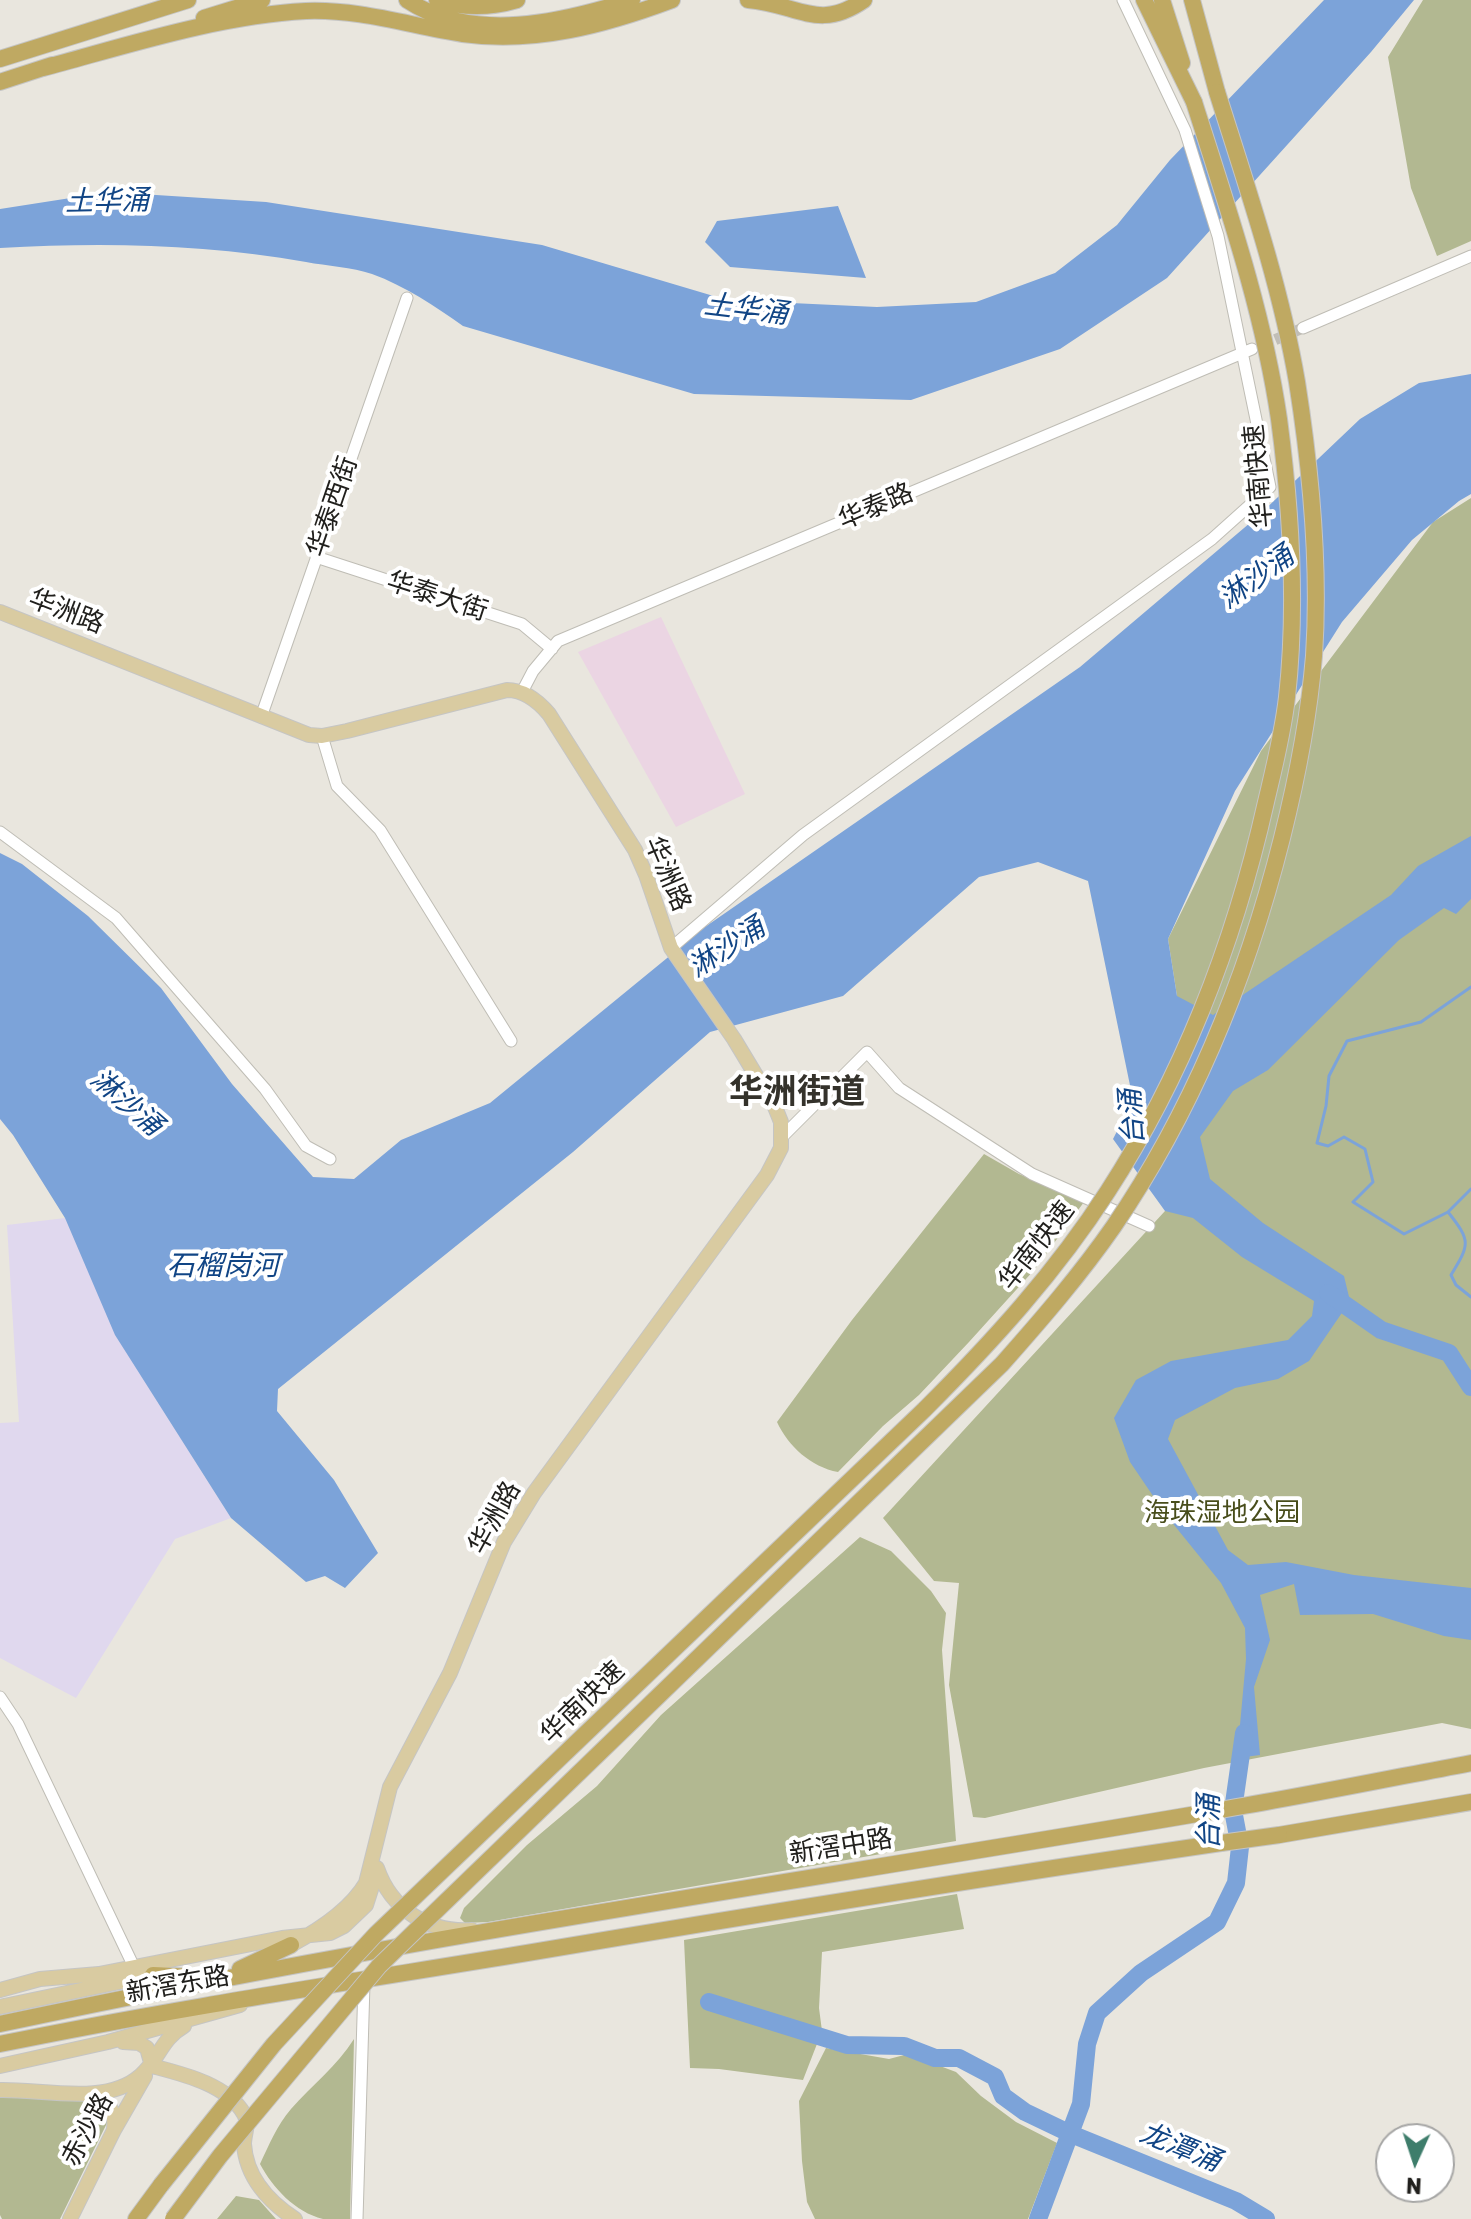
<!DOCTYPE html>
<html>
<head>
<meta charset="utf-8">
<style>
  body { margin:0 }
  #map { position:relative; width:1471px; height:2219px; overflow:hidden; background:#e9e6de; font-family:Rubik,sans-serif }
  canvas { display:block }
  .north { position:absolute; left:1375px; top:2123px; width:80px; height:80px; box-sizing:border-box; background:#fff; border:2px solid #a6a6a5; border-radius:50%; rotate:183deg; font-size:22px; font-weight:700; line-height:32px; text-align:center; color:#21201d }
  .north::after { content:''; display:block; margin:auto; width:28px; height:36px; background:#3e7d6b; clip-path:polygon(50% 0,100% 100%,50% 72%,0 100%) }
</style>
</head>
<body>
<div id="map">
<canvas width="1471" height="2219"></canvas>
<div class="north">N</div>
</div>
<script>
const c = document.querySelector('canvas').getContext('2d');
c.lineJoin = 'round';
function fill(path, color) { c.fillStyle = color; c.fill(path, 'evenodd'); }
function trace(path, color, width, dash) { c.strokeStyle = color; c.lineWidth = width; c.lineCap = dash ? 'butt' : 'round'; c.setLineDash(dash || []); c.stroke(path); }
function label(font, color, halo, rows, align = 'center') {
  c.font = font + ' Rubik,"Noto Sans SC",sans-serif'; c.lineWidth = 8; c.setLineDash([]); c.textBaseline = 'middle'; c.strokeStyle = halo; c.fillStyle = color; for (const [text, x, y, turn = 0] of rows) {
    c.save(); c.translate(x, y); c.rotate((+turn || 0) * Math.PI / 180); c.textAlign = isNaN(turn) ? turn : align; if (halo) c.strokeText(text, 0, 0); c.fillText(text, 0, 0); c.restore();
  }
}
fill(new Path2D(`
  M661,617L745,794L676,827L578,652Z`), '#ebd5e3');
fill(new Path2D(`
  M65,1218L118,1339L231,1518L175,1539L76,1698L0,1658V1423L19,1422L7,1225Z`), '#e0d8ee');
fill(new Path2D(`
  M1423,0H1471V241L1437,256L1411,188L1388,57Z
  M1471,498V1729L1442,1723L1204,1768L985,1818L973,1817L949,1685L959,1583L934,1581L883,1518L1165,1211L1177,996L1168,939L1261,751L1433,522Z
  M984,1154L1019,1174L1084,1202L1035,1269L969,1342L919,1395L883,1426L838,1472C811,1467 788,1446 777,1422L852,1320Z
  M860,1537L891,1551L931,1591L946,1613L942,1650L956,1841L488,1922L465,1923L460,1918L464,1908L527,1845L597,1786L661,1715Z
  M957,1894L964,1929L822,1952L819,2008L822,2031L803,2080L719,2069L690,2068L684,1940Z
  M354,2039L350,2219C342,2219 331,2219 323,2219C295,2212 273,2188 260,2164C269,2145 277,2125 291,2109C312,2085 337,2066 354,2039Z
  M826,2048L889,2059L908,2054L956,2072L981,2096L1016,2122L1057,2143L1028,2219H815L807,2202L802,2161L799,2101Z
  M0,2095L87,2100L99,2106L108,2121L60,2219H2L0,2215Z
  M236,2196L259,2200L276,2219H217Z`), '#b2b891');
fill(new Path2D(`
  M1324,0H1414L1371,52L1167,278L1060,349L911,400L694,394L463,326C435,306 405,286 372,274C352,267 327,266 306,262C205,244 102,242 0,248V209L109,192L266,202L542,245L727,300L877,307L976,302L1055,273L1117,225L1170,160Z
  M838,206L866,278L730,267L705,242L717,221Z
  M1471,374V494L1459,501L1412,540L1342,622L1235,791L1168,939L1177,996L1213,1015L1391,895L1418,866L1471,836V899L1456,914L1444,908L1399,940L1268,1070L1233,1091L1200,1137L1210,1179L1263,1223L1344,1276L1350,1301L1309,1361L1278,1379L1235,1388L1175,1420L1168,1439L1228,1550L1248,1565L1286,1562L1354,1575L1471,1588V1640L1444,1636L1373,1614L1300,1615L1294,1584L1260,1595L1270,1640L1254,1687L1260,1755L1237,1758L1246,1659L1245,1628L1221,1583L1166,1515L1130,1462L1114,1418L1136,1380L1171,1361L1288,1340L1312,1316L1314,1301L1242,1257L1193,1218L1165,1211L1113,1139L1133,1100L1088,881L1038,862L979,877L843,996L710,1032L573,1152L278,1389L277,1411L334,1480L378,1553L345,1588L325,1576L306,1582L231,1518L115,1335L65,1218L13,1135L0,1119V853L22,864L88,916L161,988L232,1084L313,1177L354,1179L401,1140L490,1103L705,927L1080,667L1257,517L1360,419L1419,383Z`), '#7ca3d9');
trace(new Path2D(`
  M1471,987L1421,1022L1347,1041L1329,1076L1326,1106L1317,1143L1328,1146L1344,1137L1365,1149L1373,1182L1353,1202L1404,1234L1448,1212L1471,1189
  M1448,1212C1471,1241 1470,1244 1451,1275L1456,1285L1471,1297`), '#7ca3d9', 3);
trace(new Path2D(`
  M1328,1293L1381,1330L1449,1353L1471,1387
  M709,2002L847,2045L904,2046L935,2058H959L995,2077L1003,2096L1025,2112L1071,2134L1236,2201L1266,2219
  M1038,2219L1081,2104L1087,2044L1097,2013L1141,1973L1217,1922L1236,1883L1240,1847L1233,1810L1244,1733`), '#7ca3d9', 18);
trace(new Path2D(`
  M1260,346L1303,328`), '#c1beb7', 11, [11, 5.5]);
const minor = new Path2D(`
  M1303,328L1471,256
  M316,557L522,624L552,649
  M522,692L533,671L558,641L1252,349
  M261,717L407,298
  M322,736L337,786L380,830L511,1041
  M0,832L116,918L265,1089L306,1146L330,1159
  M671,948L803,835L1212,539L1270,487L1218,236L1185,130L1123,0
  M781,1138L867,1052L899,1088L1032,1174L1149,1226
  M0,1697L18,1724L134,1967
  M357,2219L364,1984`);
const major = new Path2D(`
  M0,612L309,735L322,736L347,731L507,690C525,690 538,701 549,714L635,850L646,875L671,948L734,1039L775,1107L781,1122V1148L767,1175L534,1493L504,1542L450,1673L390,1787L366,1883C350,1910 319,1930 291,1945
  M377,1868C391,1909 428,1933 472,1930
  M0,1990L40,1979L99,1974L282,1938L330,1933L344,1926L366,1905L374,1880
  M0,2007L153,1975
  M123,2042L139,2043L147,2048L152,2066
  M0,2066L108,2042L240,2005
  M152,2066C182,2074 227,2084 244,2114C250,2123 244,2134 244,2144C246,2177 269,2202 295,2219
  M0,2090C43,2089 106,2106 140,2076C159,2060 161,2039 184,2026
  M93,2094C109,2104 116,2110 114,2129
  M70,2219L114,2130L145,2076`);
const highway = new Path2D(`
  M407,0C473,44 563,22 632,0
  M437,0C463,8 490,8 517,0
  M748,0C798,4 818,32 864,0
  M1144,0L1194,102
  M1162,0L1182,63
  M1192,0L1217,92
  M204,18L262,0
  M0,59L188,0
  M43,68C129,45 217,16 306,11C360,9 411,26 463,34C535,44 605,25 672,0
  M0,82L52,65
  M1279,1835L1471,1802
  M240,1969L291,1945
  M153,1975L195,1977
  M0,2024C404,1937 813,1880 1220,1810C1304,1796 1387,1779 1471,1763
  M0,2044C175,2008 351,1982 527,1953C758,1914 989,1877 1221,1843
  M136,2219L161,2185`);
trace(minor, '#bfbdb5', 13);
trace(major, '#c5c5c4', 16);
trace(highway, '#c5c5c4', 18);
trace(minor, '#fff', 11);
trace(major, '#d9cba1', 14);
trace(highway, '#bfa962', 16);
const highwayBridge = new Path2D(`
  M1221,1843L1279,1835
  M161,2185L274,2044L376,1934L924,1410C992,1342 1056,1272 1108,1191C1185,1072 1235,940 1266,802C1274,768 1283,733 1287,697C1297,607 1291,509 1279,419C1263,310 1227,206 1194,102
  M173,2219L220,2156L379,1966L1002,1364C1041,1320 1080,1275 1114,1226C1195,1107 1247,977 1282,838C1297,778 1309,717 1314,656C1320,566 1311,471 1297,382C1280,283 1247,187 1217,92`);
trace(highwayBridge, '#c5c5c4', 18, []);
trace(highwayBridge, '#bfa962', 16);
label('26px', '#21201d', '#fff', [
  ["华南快速",1259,476,-95],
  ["华泰西街",333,507,-71],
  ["华泰路",876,507,-23],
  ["华泰大街",437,597,18],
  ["华洲路",66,612,21],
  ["华洲路",667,874,67],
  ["华南快速",1037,1246,-52],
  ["华洲路",495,1518,-61],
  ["华南快速",583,1703,-44],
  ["新滘中路",841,1847,-9],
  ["新滘东路",178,1985,-10],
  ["赤沙路",88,2130,-62]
]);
label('26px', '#484d1b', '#fff', [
  ["海珠湿地公园",1222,1513]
]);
label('italic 28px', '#114585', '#fff', [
  ["土华涌",107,202,-1],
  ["土华涌",746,310,7],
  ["淋沙涌",1257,578,-36],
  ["淋沙涌",727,948,-33],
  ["淋沙涌",126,1103,41],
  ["台涌",1133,1117,-94],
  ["石榴岗河",223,1267],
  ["台涌",1210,1822,-90],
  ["龙潭涌",1180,2148,22]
]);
label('bold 34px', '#34322b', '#fff', [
  ["华洲街道",797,1093]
]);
</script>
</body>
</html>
